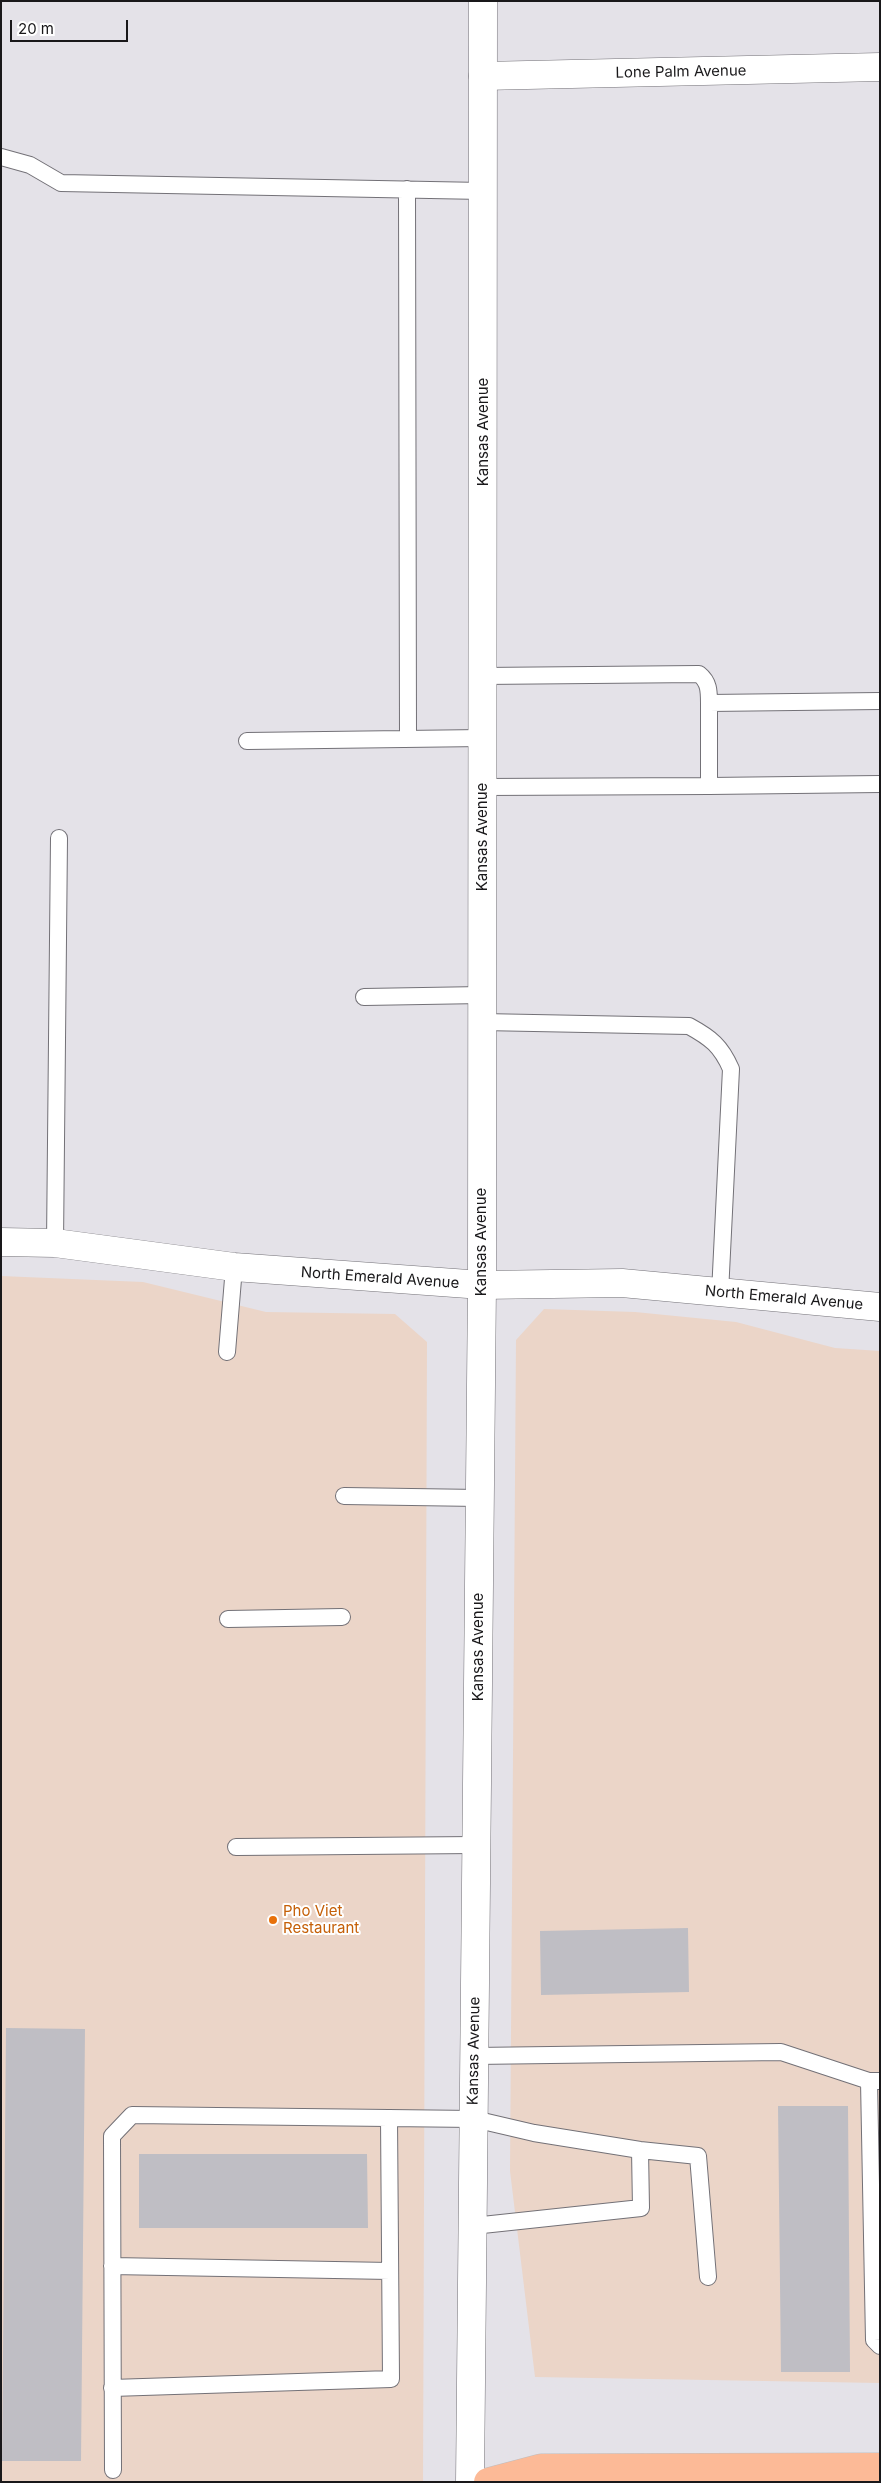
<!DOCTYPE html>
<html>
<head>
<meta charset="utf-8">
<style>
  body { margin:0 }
  #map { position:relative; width:881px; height:2483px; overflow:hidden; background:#e4e2e8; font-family:Inter,sans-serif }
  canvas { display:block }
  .frame { position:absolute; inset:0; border:2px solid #19181a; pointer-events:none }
  .scale { position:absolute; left:10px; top:20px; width:118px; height:22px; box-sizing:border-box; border:2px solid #19181a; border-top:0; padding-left:6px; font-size:15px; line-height:18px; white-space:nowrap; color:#19181a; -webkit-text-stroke:4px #fff; paint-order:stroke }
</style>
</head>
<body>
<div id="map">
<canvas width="881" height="2483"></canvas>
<div class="frame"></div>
<div class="scale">20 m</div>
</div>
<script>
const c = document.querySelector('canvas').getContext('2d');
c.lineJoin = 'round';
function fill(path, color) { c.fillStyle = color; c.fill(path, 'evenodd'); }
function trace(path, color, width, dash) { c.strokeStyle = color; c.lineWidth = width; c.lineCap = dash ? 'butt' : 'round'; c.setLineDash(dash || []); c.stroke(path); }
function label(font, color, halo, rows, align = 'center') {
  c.font = font + ' Inter,sans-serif'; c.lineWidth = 4; c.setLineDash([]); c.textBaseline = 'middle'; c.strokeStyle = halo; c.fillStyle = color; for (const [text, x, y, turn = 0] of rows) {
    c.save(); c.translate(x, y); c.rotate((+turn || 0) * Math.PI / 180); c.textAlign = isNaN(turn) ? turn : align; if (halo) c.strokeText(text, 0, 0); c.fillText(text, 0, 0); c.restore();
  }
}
fill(new Path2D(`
  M1,1276L143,1282L266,1312L395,1314L427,1342L423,2482H1Z
  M544,1309L635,1312L736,1322L835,1348L880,1351V2383L535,2377L510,2171L516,1340Z`), '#ebd5c8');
fill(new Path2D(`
  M688,1928L689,1992L541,1995L540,1931Z
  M6,2028L85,2029L81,2461H2Z
  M778,2106H848L850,2372H781Z
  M139,2154H367L368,2228H139Z`), '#bfbec4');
const service = new Path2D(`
  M1,157L30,165L61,183L483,191
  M407,189L408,739
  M482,676L699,674C709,682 709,691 709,703
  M880,701L709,703V786L880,784
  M247,741L482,738
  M482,787L709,786
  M364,997L482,995
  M482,1022L689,1026C711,1038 721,1046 731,1069L720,1293
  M55,1243L59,838
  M227,1352L234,1267
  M344,1496L479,1498
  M228,1619L342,1617
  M236,1847L476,1845
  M474,2056L781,2052L869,2081H880
  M869,2081L874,2340L880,2346
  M473,2226L641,2208L640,2150
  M112,2266L390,2271
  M112,2388L391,2379L389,2118
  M113,2470L112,2136L132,2115L474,2119L534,2133L640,2150L698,2156L708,2277`);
const minor = new Path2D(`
  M483,76L880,67`);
const tertiary = new Path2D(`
  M1,1242L55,1243L234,1267L482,1285L622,1283L880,1307`);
const secondary = new Path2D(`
  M470,2482L482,1285L483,1`);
const motorway = new Path2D(`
  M488,2482L541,2468L880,2467`);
trace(service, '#737177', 18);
trace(minor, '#737177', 29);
trace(tertiary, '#737177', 29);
trace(secondary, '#737177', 29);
trace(motorway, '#bfbebf', 29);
trace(service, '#fff', 16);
trace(minor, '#fff', 28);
trace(tertiary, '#fff', 28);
trace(secondary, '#fff', 28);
trace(motorway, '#fcba97', 28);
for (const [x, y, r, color] of [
  [273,1920,5,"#e8710a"]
]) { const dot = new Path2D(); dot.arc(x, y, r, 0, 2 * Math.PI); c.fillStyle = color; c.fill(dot); trace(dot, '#fff', 2); }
label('15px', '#19181a', '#fff', [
  ["Lone Palm Avenue",681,72,-1],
  ["Kansas Avenue",483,432,-90],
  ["Kansas Avenue",482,837,-90],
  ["Kansas Avenue",481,1242,-90],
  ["North Emerald Avenue",380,1278,4],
  ["North Emerald Avenue",784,1298,5],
  ["Kansas Avenue",478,1647,-90],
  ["Kansas Avenue",474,2051,-89]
]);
label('15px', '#c56008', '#fff', [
  ["Pho Viet",283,1911],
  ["Restaurant",283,1928]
], 'left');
</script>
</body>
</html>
